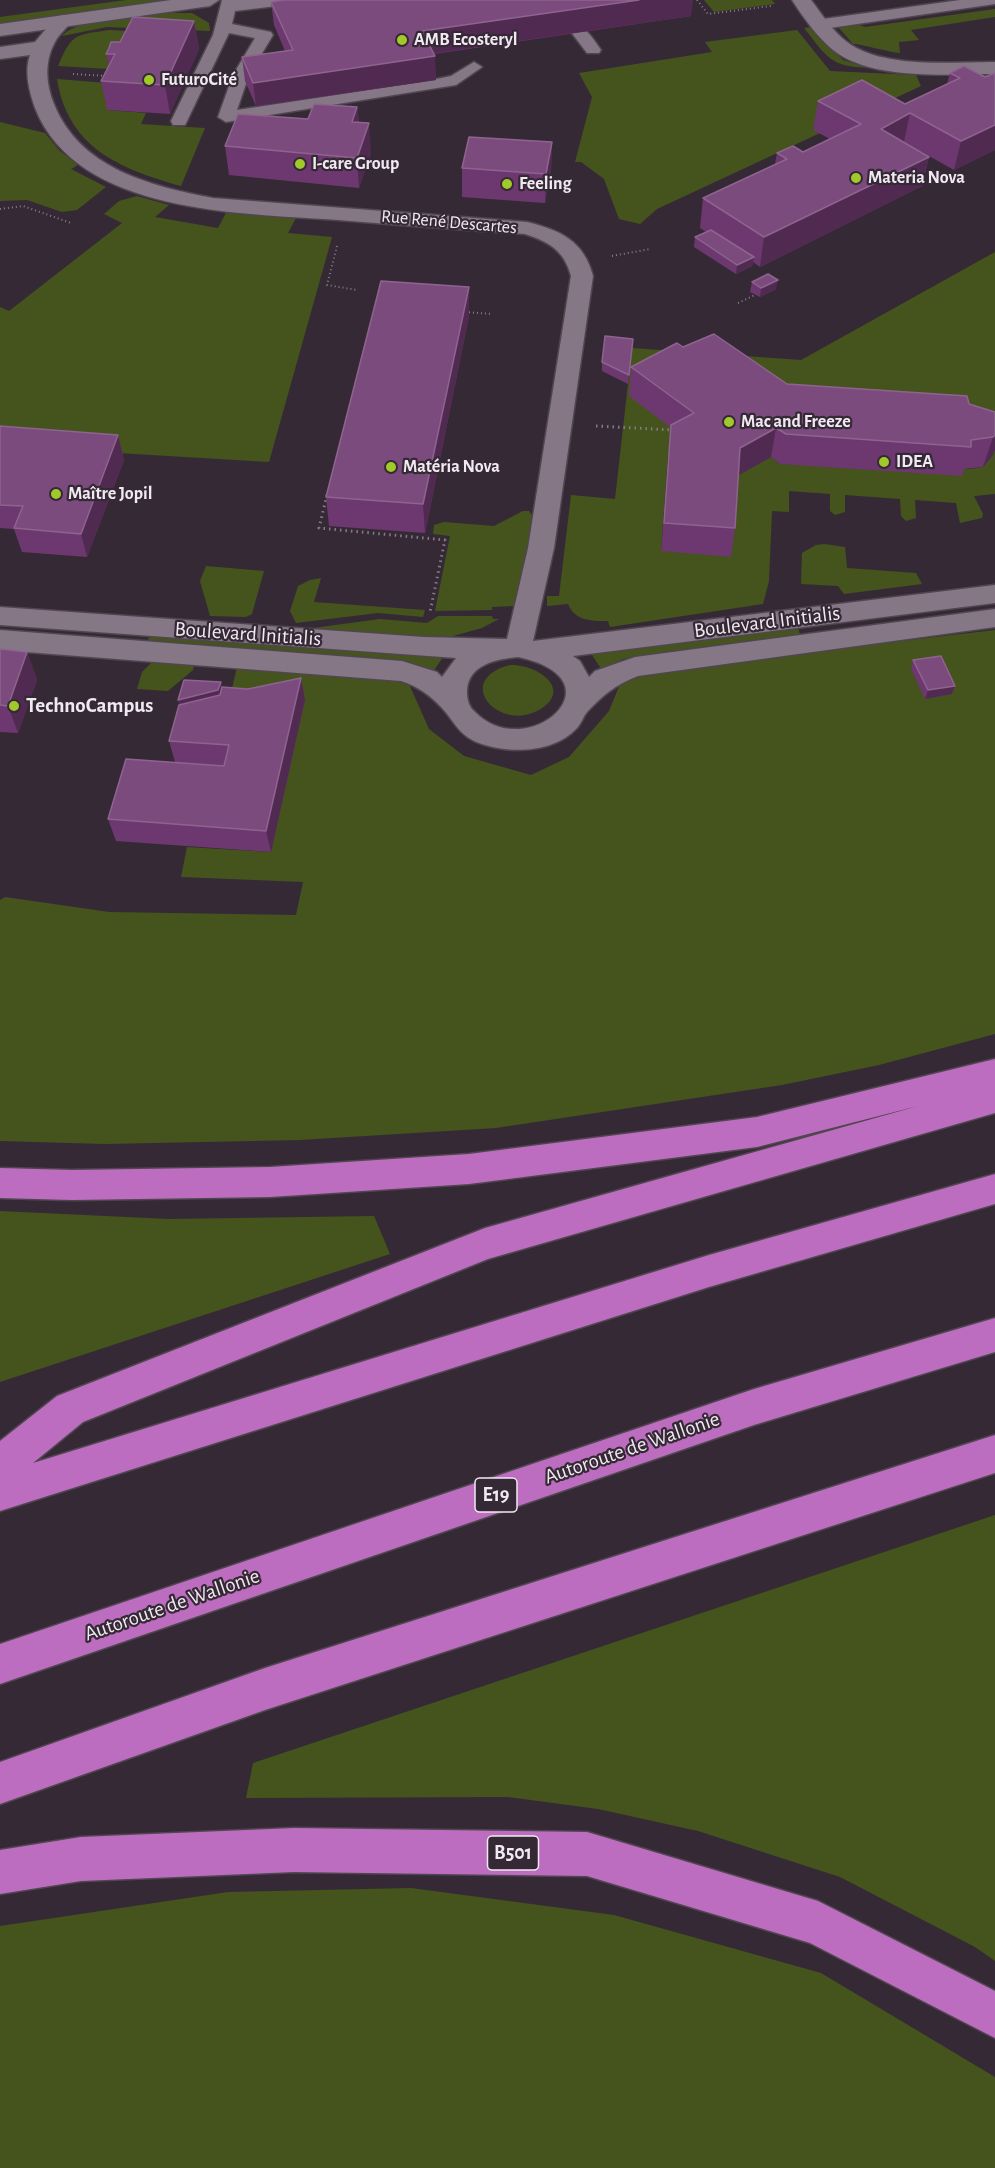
<!DOCTYPE html>
<html>
<head>
<meta charset="utf-8">
<style>
  body { margin:0 }
  canvas { display:block; background:#352936 }
</style>
</head>
<body>
<canvas width="995" height="2168"></canvas>
<script>
const c = document.querySelector('canvas').getContext('2d');
c.lineJoin = 'round';
function fill(path, color) { c.fillStyle = color; c.fill(path, 'evenodd'); }
function trace(path, color, width, dash) { c.strokeStyle = color; c.lineWidth = width; c.lineCap = dash ? 'butt' : 'round'; c.setLineDash(dash || []); c.stroke(path); }
function label(font, color, halo, rows, align = 'center') {
  c.font = font + ' "Alegreya Sans",sans-serif'; c.lineWidth = 4.5; c.setLineDash([]); c.textBaseline = 'middle'; c.strokeStyle = halo; c.fillStyle = color; for (const [text, x, y, turn = 0] of rows) {
    c.save(); c.translate(x, y); c.rotate((+turn || 0) * Math.PI / 180); c.textAlign = isNaN(turn) ? turn : align; if (halo) c.strokeText(text, 0, 0); c.fillText(text, 0, 0); c.restore();
  }
}
fill(new Path2D(`
  M126,0H188L0,26V17Z
  M704,0H772L775,4L714,12Z
  M995,9V17L911,30L919,40L899,42L900,53C889,52 857,43 853,44L839,28L854,23L865,27Z
  M174,13H192L209,23L210,31L107,27L62,36C80,16 148,14 174,13Z
  M811,27L843,60L869,68C829,66 828,58 804,28Z
  M110,30L128,31L108,69L58,66C72,33 75,35 110,30Z
  M797,30L830,71L916,75L921,86L657,209L640,224L619,219L604,179L581,162H575L592,97L579,73L712,52L705,42Z
  M57,79L119,84L107,110L146,113L141,124L205,128L181,186C120,169 68,148 57,79Z
  M0,122L45,133L60,151L78,165L71,169L106,187L77,210L62,212L27,200L0,201Z
  M137,196L169,205L155,217L218,228L227,211L297,216L288,233L332,237L269,462L0,446V307L9,311L122,223L104,214L119,201Z
  M995,252V494L974,496L983,514L982,518L960,523L956,503L915,500L916,518L906,521L901,516L900,499L845,495V512L835,515L830,511V494L789,491V512L772,511L769,581L763,604L610,627L608,621C591,621 575,621 568,604L547,606V596H559L571,495L615,499L632,348L801,360ZM690,443L993,450V455L983,467L969,469L780,464L771,457L735,477L661,551L668,454Z
  M523,511H529L534,518L518,601L514,606L492,607V610L435,611L450,536L433,534L434,525L444,522L494,526Z
  M824,544L845,547L847,568L916,573L922,584L844,594L838,586L801,584L802,553L816,545Z
  M206,566L264,571L252,614L246,617L210,616L200,581Z
  M321,578L314,602L425,610L423,617L378,613L296,623L290,611L298,586L310,580Z
  M438,616H492L493,619H499L482,628L446,638L306,629L380,619L427,623Z
  M797,626L800,634L642,655L623,659L602,670L590,652Z
  M995,630V1034L879,1065L782,1085L496,1128L300,1140L105,1144L0,1141V900L5,897L109,912L296,915L303,882L181,877L187,847L271,852L304,701L227,710L237,667L360,675L409,684L429,729L464,756L531,775L569,757L609,711L620,684L655,670Z
  M150,634L445,654L433,672L403,660L147,643Z
  M152,662L194,665L193,670L168,691L137,689L142,672Z
  M510,665C538,664 574,690 539,710C499,733 452,680 510,665Z
  M0,1211L169,1219L374,1216L390,1254L0,1382Z
  M995,1515V1961L975,1947L840,1877L698,1831L598,1809L508,1797L246,1798L253,1763Z
  M411,1888L614,1915L821,1973L995,2077V2168H0V1926L228,1892Z`), '#44541c');
const service = new Path2D(`
  M222,0H293L285,5L235,11L232,24L271,32L273,35L249,75L237,110L422,82L451,76L474,62L482,67L456,85L226,122L218,117L233,75L255,38L229,33L187,121L185,125H173L171,121L213,35Z
  M960,0H995V4L823,29L815,24L823,19Z
  M579,27C589,30 595,42 601,50L599,53H587L571,32L573,29Z`);
const minor = new Path2D(`
  M792,0H811C822,14 832,31 847,42C883,69 952,62 995,62V74C948,74 872,81 833,50C817,37 803,17 792,0Z
  M63,15L72,21C67,28 59,34 55,42C44,62 46,84 54,104C80,169 151,186 213,198L527,222C560,230 584,241 593,276L554,548L533,641L995,585V603L573,656L580,661L589,677L595,671L635,657L995,609V627L638,676C615,685 603,695 587,712C583,717 581,724 577,728C552,755 504,754 474,741C458,733 453,720 442,708C430,695 417,686 401,681L0,650V630L402,661L437,672L442,677L456,658L0,625V607L424,637L507,639L528,548L571,276C564,250 549,242 525,234C463,230 400,225 338,220C243,213 77,215 35,108C29,91 24,71 30,55L0,59V47L35,42L56,17ZM518,657C625,680 527,765 475,712C469,707 467,700 467,692C467,665 496,659 518,657Z`);
const tertiary = new Path2D(`
  M171,0H219L210,6L0,36V24Z`);
const motorway = new Path2D(`
  M995,1059V1113L488,1259L83,1422L33,1463L709,1255L995,1174V1204L709,1287L0,1511V1441L57,1396L485,1228L918,1106L757,1147L469,1184L270,1197L72,1200L0,1198V1168L72,1170L270,1167L469,1154L757,1117Z
  M995,1318V1352L754,1425L0,1684V1644L754,1389Z
  M995,1435V1473L265,1710L0,1804V1762L265,1668Z
  M294,1828L587,1832L818,1901L995,1991V2038L810,1943L587,1876L294,1872L81,1881L0,1894V1850L81,1837Z`);
trace(service, '#504650', 3);
trace(minor, '#504650', 3);
trace(tertiary, '#504650', 3);
trace(motorway, '#504650', 3);
trace(new Path2D(`
  M697,0L708,14L771,6
  M73,74L108,76
  M0,209L23,206L71,223
  M337,246L327,285L357,290
  M612,256L650,249
  M738,303L755,295
  M465,312L493,314`), '#857b86', 2, [1, 3]);
trace(new Path2D(`
  M596,426L673,430
  M327,495L319,528L445,540L430,612`), '#857b86', 3, [1.5, 4]);
fill(service, '#857785');
fill(minor, '#857785');
fill(tertiary, '#857785');
fill(motorway, '#bd6dbf');
fill(new Path2D(`
  M271,2L691,16L434,54L436,80L256,106L245,81L242,57L285,51L274,25Z
  M194,21L199,49L170,114L107,110L101,81L109,66L106,54L120,42Z
  M950,73L985,77L995,73V150L954,170L904,142L929,157L922,186L760,267L753,262L752,266L736,274L694,247L695,237L706,232L700,228L703,198L775,164L777,153L803,152L830,139L813,130L818,101L905,104L947,84Z
  M357,107L359,123L371,153L359,188L229,175L225,146L308,119Z
  M552,142L551,171L545,203L462,197V168Z
  M752,282L776,289L760,297L750,292Z
  M469,316L425,533L329,526L326,497Z
  M633,339L628,384L602,371V362Z
  M683,347L787,384L969,404L995,412L993,455L983,467L964,469L962,476L780,464L771,457L738,475L735,528L731,557L661,551L671,428L629,396L631,367Z
  M0,426L118,435L124,460L87,557L22,552L14,529L0,528Z
  M0,649L27,652L37,680L18,733L0,732Z
  M913,660L955,686L952,694L925,699L911,669Z
  M301,678L305,700L271,852L116,841L108,819L175,762L169,741L221,682L222,687L248,689Z`), '#6d386f');
fill(new Path2D(`
  M639,0H693L691,16L423,55L422,31Z
  M194,21L199,49L170,114L165,85Z
  M435,56L436,80L256,106L253,83Z
  M357,107L360,136L352,122Z
  M910,113L904,142L881,129Z
  M369,123L371,153L359,188L357,158Z
  M995,125V150L954,170L961,141Z
  M552,142L551,171L545,203L546,174Z
  M929,157L922,186L760,267L764,237Z
  M754,257L752,266L736,274L737,265Z
  M778,280L776,289L760,297L761,288Z
  M469,287V316L425,533L423,504Z
  M776,428L771,457L735,477L740,448Z
  M118,435L124,460L87,557L81,534Z
  M995,435V450L993,455L983,467L993,437Z
  M27,652L37,680L18,733L8,706Z
  M301,678L305,700L271,852L266,831Z
  M221,682L227,710L184,727L178,700Z
  M955,686L952,694L925,699L928,690Z`), '#512a52');
const building = new Path2D(`
  M283,0H639L422,31L435,56L253,83L242,57L293,50L271,2Z
  M133,17L194,21L165,85L101,81L115,54H106L109,48L111,42H120Z
  M964,66L985,77L995,73V125L961,141L910,113L881,129L929,157L764,237L703,198L787,159L777,153L793,146L803,152L861,124L818,101L862,80L905,104L960,78L950,73Z
  M314,104L357,107L352,122L369,123L357,158L225,146L238,114L308,119Z
  M469,137L552,142L546,174L462,168Z
  M711,230L754,257L737,265L695,237Z
  M768,274L778,280L761,288L752,282Z
  M381,281L469,287L423,504L326,497Z
  M714,334L787,384L967,396L969,404L995,412V435L993,437L971,440V447L786,434L776,428L740,448L735,528L664,523L671,425L694,413L631,367L677,343L683,347Z
  M605,336L633,339L629,375L602,362Z
  M0,426L118,435L81,534L14,528L23,506L0,505Z
  M0,649L27,652L8,706L0,705Z
  M941,656L955,686L928,690L913,660Z
  M301,678L266,831L108,819L126,759L224,766L229,745L169,741L179,705L220,695L222,687L248,689Z
  M184,680L221,682L218,690L178,700Z`);
fill(building, '#7b4b7d');
trace(building, '#8e648f', 1.5);
for (const [x, y, r, color] of [
  [402,40,6,"#a1c92a"],
  [149,80,6,"#a1c92a"],
  [300,164,6,"#a1c92a"],
  [856,178,6,"#a1c92a"],
  [507,184,6,"#a1c92a"],
  [729,422,6,"#a1c92a"],
  [884,462,6,"#a1c92a"],
  [391,467,6,"#a1c92a"],
  [56,494,6,"#a1c92a"],
  [14,706,6,"#a1c92a"]
]) { const dot = new Path2D(); dot.arc(x, y, r, 0, 2 * Math.PI); c.fillStyle = color; c.fill(dot); trace(dot, '#352936', 2); }
label('bold 18px', '#f1e9f1', '#352936', [
  ["AMB Ecosteryl",414,40],
  ["FuturoCité",161,80],
  ["I-care Group",312,164],
  ["Materia Nova",868,178],
  ["Feeling",519,184],
  ["Mac and Freeze",741,422],
  ["IDEA",896,462],
  ["Matéria Nova",403,467],
  ["Maître Jopil",68,494]
], 'left');
label('18px', '#f1e9f1', '#352936', [
  ["Rue René Descartes",449,222,5]
]);
for (const [x, y, w] of [
  [496,1495,42],
  [513,1853,51]
]) { const box = new Path2D(); box.roundRect(x - w / 2, y - 17, w, 34, 4.5); c.fillStyle = '#352936'; c.fill(box); trace(box, '#f1e9f1', 1.5); }
label('bold 20px', '#f1e9f1', null, [
  ["E19",496,1495],
  ["B501",513,1853]
]);
label('21px', '#f1e9f1', '#352936', [
  ["Boulevard Initialis",767,622,-7],
  ["Boulevard Initialis",248,634,4],
  ["Autoroute de Wallonie",632,1448,-19],
  ["Autoroute de Wallonie",172,1605,-19]
]);
label('bold 21px', '#f1e9f1', '#352936', [
  ["TechnoCampus",26,706]
], 'left');
</script>
</body>
</html>
